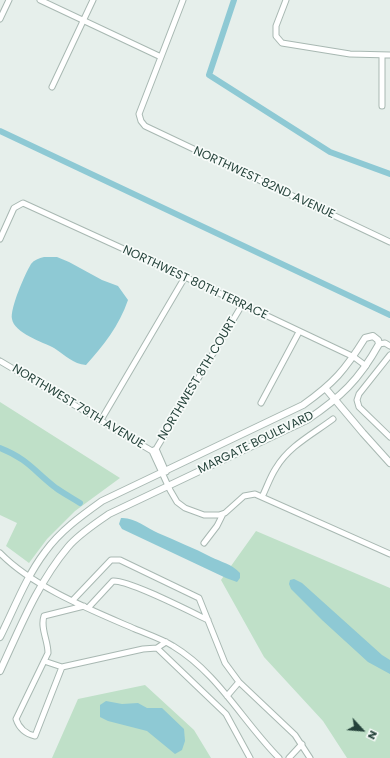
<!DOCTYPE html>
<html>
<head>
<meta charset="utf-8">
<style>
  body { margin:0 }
  #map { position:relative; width:390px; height:758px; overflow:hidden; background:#e6efeb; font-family:Poppins,sans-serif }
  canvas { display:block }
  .north { position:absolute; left:342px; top:710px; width:40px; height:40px; -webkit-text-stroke:3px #f7fbf9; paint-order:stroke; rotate:116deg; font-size:11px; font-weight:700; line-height:16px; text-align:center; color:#24423a }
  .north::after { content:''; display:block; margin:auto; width:14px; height:18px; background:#24423a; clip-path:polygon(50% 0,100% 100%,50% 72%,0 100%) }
</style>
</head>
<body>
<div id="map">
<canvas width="390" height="758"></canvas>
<div class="north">N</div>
</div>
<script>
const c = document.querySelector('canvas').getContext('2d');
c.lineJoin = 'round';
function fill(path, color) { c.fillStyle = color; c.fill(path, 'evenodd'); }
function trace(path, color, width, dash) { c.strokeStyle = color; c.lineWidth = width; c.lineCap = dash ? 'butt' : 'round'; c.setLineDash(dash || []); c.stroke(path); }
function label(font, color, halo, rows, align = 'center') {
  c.font = font + ' Poppins,sans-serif'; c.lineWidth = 3.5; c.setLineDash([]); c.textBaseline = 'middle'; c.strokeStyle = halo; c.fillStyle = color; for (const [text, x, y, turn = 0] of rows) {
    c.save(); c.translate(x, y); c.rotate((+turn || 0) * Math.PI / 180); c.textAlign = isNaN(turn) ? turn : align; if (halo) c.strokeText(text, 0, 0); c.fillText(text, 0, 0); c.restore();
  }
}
fill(new Path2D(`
  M0,402L120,478L75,511L47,539L29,563L6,546L17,523L0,515Z
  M256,531L390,588V758H347L323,721L264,657L221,580Z
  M145,685L194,730L211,758H52L78,699Z`), '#bfe0c8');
fill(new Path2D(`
  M44,257H57L69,262L102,280L118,286L128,300C119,326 104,345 86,365C73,364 65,355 54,348C43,342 14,333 12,319C10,308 25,274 31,264C34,260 39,258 44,257Z
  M121,518C134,517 147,528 158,533C176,541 194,548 211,557C221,562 232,564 240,573V578L237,582L226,578L122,529L119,524Z
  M294,579L302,583L382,655L390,660V674L368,662L322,620L291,589L289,584L290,580Z
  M106,701L122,704L138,703L147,708H162L184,729L185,741L182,750L175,754L147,731L108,721L100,717V705Z`), '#8ec9d4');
trace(new Path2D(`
  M234,0L209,75L330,152L390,174
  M0,131L390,315
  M0,448C28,459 34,471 56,488C63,493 72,498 80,503`), '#8ec9d4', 6);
const minor = new Path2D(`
  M40,0L161,57
  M183,0L139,114L141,121L145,126L390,242
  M286,0L276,26V36L282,43L350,54L390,55
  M0,19L9,0
  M52,87L93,0
  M382,106V55
  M0,239L14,208L23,203L185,277L354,357L366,366
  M379,344L385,343L390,346
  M390,355L359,394L357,400L359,407L390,437
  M0,361L152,451L170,490L177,502L185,508L204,515H219L225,513L244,496L255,494L390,554
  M261,403L299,332
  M101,420L185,277
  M156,449L166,472
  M152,451L156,449L242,305
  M262,497C267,487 270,477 276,468C289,446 313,434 333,419
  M204,543L217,526L223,514
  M0,553C33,587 91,610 135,629C147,634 162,639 173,646C218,673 243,722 279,758
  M73,600L111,560H120L199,598L225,663L239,682L295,735L310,758
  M88,608L113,581C129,580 189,611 208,620
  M157,648L226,714L250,758
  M44,661L62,667L143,649L157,648L166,642
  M62,667L35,736C26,734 19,728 16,719L48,653C48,640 40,628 44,616L84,606
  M227,696L239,682
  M289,758L302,744`);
const tertiary = new Path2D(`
  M326,389L363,433L390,463
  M0,637C14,609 26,577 45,552C60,531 81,516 102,501L303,405C334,383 345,370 365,338L373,336L378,340L379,344C359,380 341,397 307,420L109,514C95,524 79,534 68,547C37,584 20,628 0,671`);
trace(minor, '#a8b8b2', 7);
trace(tertiary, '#a8b8b2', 8);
trace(minor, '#fff', 5);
trace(tertiary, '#fff', 6);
label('12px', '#24423a', '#f7fbf9', [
  ["NORTHWEST 82ND AVENUE",264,183,25],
  ["NORTHWEST 80TH TERRACE",195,283,25],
  ["NORTHWEST 8TH COURT",198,379,-59],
  ["NORTHWEST 79TH AVENUE",78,407,31],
  ["MARGATE BOULEVARD",256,443,-26]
]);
</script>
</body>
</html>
